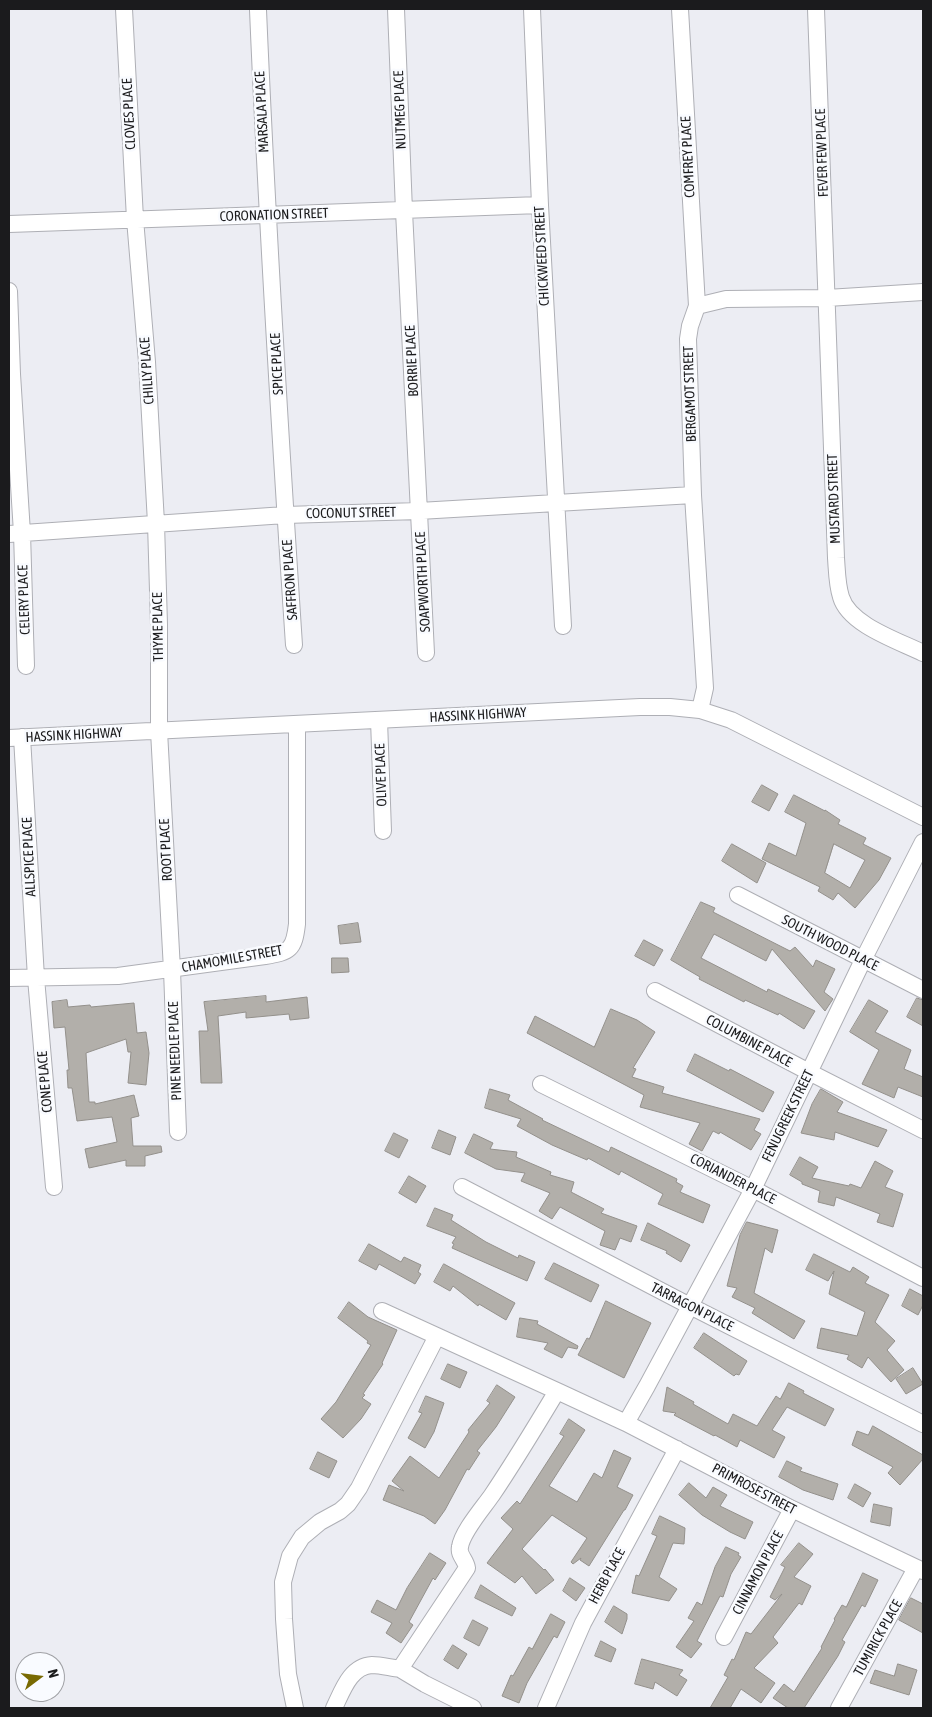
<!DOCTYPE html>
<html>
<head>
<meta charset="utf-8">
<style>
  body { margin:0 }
  #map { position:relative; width:932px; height:1717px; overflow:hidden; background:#ecedf3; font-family:"Asap Condensed",sans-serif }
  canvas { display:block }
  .frame { position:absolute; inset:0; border:10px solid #1b1b1d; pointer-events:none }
  .north { position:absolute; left:15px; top:1652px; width:50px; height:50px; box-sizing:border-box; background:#f9fbff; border:1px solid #a0a1a5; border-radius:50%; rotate:75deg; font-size:14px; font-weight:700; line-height:20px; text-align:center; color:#1b1b1d }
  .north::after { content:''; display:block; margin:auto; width:18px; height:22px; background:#796a02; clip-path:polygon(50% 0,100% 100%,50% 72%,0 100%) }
</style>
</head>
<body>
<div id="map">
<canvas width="932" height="1717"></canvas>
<div class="frame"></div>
<div class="north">N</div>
</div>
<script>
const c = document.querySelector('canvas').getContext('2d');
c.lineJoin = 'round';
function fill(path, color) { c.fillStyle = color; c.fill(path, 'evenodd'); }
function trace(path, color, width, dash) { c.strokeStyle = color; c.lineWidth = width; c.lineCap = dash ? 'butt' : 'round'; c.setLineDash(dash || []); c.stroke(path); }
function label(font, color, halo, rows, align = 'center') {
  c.font = font + ' "Asap Condensed",sans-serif'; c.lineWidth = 5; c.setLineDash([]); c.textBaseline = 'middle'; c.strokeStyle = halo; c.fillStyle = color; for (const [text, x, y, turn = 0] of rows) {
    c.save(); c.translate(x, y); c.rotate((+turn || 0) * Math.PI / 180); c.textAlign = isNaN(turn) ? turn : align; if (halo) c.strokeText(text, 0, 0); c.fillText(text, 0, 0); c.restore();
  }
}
const building = new Path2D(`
  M762,785L778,794L769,811L752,802Z
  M794,795L825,811V810L840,820L838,824L866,838L863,844L891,858L879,880L855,908L838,893L833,900L818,891L820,887L762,859L769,843L796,856L806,823L785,812ZM834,844L865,860L850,888L825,873Z
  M732,844L766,863L757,883L722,861Z
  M701,902L715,908L713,912L790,951L795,947L813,967L816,960L835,969L824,992L833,999L825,1011L772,949L766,961L714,934L701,958L767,992L768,989L815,1011L804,1029L779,1013L778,1015L745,1000L744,1002L699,979L700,977L671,960Z
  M358,923L361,942L340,944L338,926Z
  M644,940L663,950L654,966L635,956Z
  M332,958H348L349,972L332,973Z
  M266,996V1002L307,997L309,1018L290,1020L289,1014L246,1018V1012L218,1016L222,1083H201L199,1031H208L204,1002Z
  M917,998L923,1000V1026L907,1017Z
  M67,1000L68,1007L90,1005L91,1007L134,1003L137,1033L146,1032L149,1053L146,1085L128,1083L131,1052H128L126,1039L86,1053L89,1102H95V1104L134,1095L139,1116L131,1118L133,1146H161L162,1152L145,1156V1166H126V1160L89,1168L85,1149L117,1142L112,1117L77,1121L72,1088H68L67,1070H69L65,1027L54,1028L52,1002Z
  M869,1000L888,1011L875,1032L911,1050L904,1069L923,1077V1097L898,1087L894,1098L862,1084L879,1050L850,1032Z
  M611,1009L637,1020L655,1032L633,1068L636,1069L632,1077L664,1087L662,1093L760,1119L754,1130L761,1134L751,1150L720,1132L719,1134L713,1131L702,1151L689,1144L700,1123L640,1107L644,1095L527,1033L535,1016L594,1047Z
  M695,1054L729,1071L730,1069L774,1092L763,1112L687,1071Z
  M490,1089L510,1095L508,1100L543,1119L542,1120L609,1152L611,1147L677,1179L676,1182L683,1186L680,1192L710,1205L703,1223L658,1204L663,1194L621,1171L619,1175L588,1158L587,1160L552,1145L517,1126L521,1119L485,1108Z
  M821,1089L843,1102L837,1112L887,1130L878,1147L835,1132L834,1140L801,1133L812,1104Z
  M439,1130L456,1137L450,1155L432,1148Z
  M394,1133L408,1140L399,1158L385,1151Z
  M474,1134L493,1143L490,1149L517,1152L516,1157L551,1172L550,1175L574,1182L571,1192L604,1209L601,1213L637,1226L631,1242L620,1238L615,1250L600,1245L605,1231L560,1207L552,1219L539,1211L550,1193L521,1181L525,1173L496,1169L465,1153Z
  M800,1157L818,1167L812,1178L849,1186L850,1184L861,1188L875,1161L893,1171L885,1187L903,1194L893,1227L877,1222L880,1214L836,1197L834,1206L818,1202L820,1191L802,1184V1182L790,1175Z
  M409,1176L426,1186L416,1203L399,1193Z
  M435,1208L453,1215L451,1220L486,1242L518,1258L519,1255L535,1262L527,1281L452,1248L454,1244L452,1243L456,1237L427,1226Z
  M747,1222L778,1230L772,1253L765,1248L754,1293L805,1321L794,1339L752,1313L755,1308L732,1297L737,1288L727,1286L740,1235Z
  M648,1223L690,1245L681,1262L666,1253L667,1251L641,1240Z
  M369,1244L401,1262L404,1257L421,1265L418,1272L421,1274L415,1284L379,1264L376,1270L359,1261Z
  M814,1254L850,1272L853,1267L869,1277L865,1283L889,1295L875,1322L895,1341L887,1350L904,1370L891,1382L868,1357L862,1368L847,1359L849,1355L817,1348L821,1328L857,1336L865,1312L829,1294L834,1271L828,1281L806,1270Z
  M554,1263L599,1285L591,1302L545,1279Z
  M444,1264L515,1303L506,1320L479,1304L478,1306L453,1286L450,1291L434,1282Z
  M910,1289L923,1296V1305L918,1315L902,1306Z
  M606,1301L651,1323L624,1378L578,1355L587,1338L589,1339Z
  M349,1302L368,1317L397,1330L382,1363L383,1364L363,1394L365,1395L362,1398L371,1404L361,1419L343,1438L321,1419L336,1402L371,1345L367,1343L368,1341L338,1318Z
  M520,1318L538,1321L537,1324L578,1346L577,1349L568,1347L562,1358L544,1349L548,1343L517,1337Z
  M704,1333L747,1361L739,1375L736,1374L734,1376L694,1348Z
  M448,1364L467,1372L460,1388L441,1379Z
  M913,1368L923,1384L906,1394L896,1379Z
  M789,1383L804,1391L803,1393L834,1409L825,1426L787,1407L772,1430L785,1437L774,1458L740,1440L737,1447L715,1435L714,1436L674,1415L676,1413L663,1411L667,1387L694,1402L693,1404L728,1424L733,1414L757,1426L776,1396L780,1399Z
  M497,1385L515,1397L496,1427L477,1451L480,1453L469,1470L467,1469L445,1510L435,1524L424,1516L383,1500L389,1485L404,1491L392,1481L410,1456L439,1478L469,1432L468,1430L490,1403L487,1401Z
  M426,1396L444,1403L434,1432L425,1448L408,1438L422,1413L419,1412Z
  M569,1419L585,1430L549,1486L577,1502L594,1473L602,1478L614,1450L631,1458L617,1487L633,1495L625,1510H624L589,1566L580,1560L581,1558L573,1564L571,1562L587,1538L552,1515L522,1549L544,1570L545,1569L554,1580L536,1594L522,1576L515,1583L487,1563L513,1529L501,1518L517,1501L520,1504L564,1436L560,1434Z
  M873,1426L923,1455V1459L900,1485L888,1473L893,1467L852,1445L857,1431L868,1435Z
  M318,1452L337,1461L329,1478L310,1469Z
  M787,1461L802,1468L800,1471L838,1484L833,1500L803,1490L779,1477Z
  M689,1483L706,1498L713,1487L727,1495L720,1506L753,1522L745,1539L730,1532L702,1515L679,1495Z
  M855,1484L871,1493L863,1507L848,1498Z
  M874,1504L892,1508L890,1526L871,1522Z
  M660,1516L685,1528L684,1544L673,1543L659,1577L677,1589L669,1601L632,1593L636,1575L639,1576L657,1536L652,1534Z
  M799,1543L813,1554L794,1577L811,1586L802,1605L799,1603L773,1637L778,1643L754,1668L775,1683L761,1703L741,1689L730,1708H710L728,1677L724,1675L732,1659L734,1660L746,1632L751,1634L782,1594L775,1600L770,1597L785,1567L781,1565Z
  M726,1547L739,1553L738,1555L741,1557L731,1574L723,1597L720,1596L697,1641L702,1644L691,1658L676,1647L694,1621L688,1618L697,1602L702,1605L715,1567Z
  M430,1553L446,1563L435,1580L433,1578L409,1622L413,1625L401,1643L386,1633L392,1623L371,1612L377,1600L396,1610L407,1588Z
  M863,1573L878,1580L865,1607L862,1605L842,1640L845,1642L838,1656L804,1708H788L773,1698L784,1684L794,1692L822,1648L821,1647L835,1620L834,1619L842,1605L846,1607Z
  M570,1578L585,1588L576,1601L563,1591Z
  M481,1585L516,1608L512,1616L475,1598Z
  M911,1598L923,1604V1633L899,1620Z
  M614,1606L627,1614V1619L622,1634L605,1622Z
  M551,1614L565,1622L557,1638L554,1636L527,1683L519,1703L502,1696L511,1675L513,1676L529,1647L532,1649Z
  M473,1620L488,1628L479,1646L464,1638Z
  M601,1641L616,1649L611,1662L595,1656Z
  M453,1645L467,1654L458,1669L444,1660Z
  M642,1659L683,1670L679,1675L687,1680L677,1696L655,1682L653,1689L635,1684Z
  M898,1664L917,1670L909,1695L870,1683L875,1670L894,1676Z`);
fill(building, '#b2afaa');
trace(building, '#93908b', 1);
const minor = new Path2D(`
  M124,9L135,219L147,362L156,523L159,625V731L172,970L178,1132
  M396,9L404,211L426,653
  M532,9L540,205L563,626
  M680,9L697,306
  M816,9L836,558C837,571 837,585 841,597C849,625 899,641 923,653
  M258,10C267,222 280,434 294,645
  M9,224C186,217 363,213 540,205
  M9,291L12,374L22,533L26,666
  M9,534L285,515L419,511L693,495
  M700,710L705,688L693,495L688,339L690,326L697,306L726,299L827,298L923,292
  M379,720L383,831
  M22,737L36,978L54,1187
  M9,738L640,707H670L700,710L731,720L923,817
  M923,842L863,960L753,1189L647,1386L626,1423L792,1509L923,1571
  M738,895L923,990
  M9,978L118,976L265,956C290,952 294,950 297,924V724
  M655,991L809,1072L923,1130
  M541,1084L753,1189L923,1278
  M462,1187L690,1306L923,1424
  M382,1311L557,1391
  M724,1637L792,1509
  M295,1708L288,1674L284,1619L283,1582L290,1556L302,1537L320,1522L340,1511L348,1504L359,1488L437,1336
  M334,1708C342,1692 350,1666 372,1665C381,1665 391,1668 400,1669
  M473,1708L425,1684L400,1669L467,1568C466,1560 458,1555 460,1547C462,1532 483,1508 492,1495C515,1461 536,1426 557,1391L626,1423
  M546,1708L583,1623L677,1449
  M839,1708L916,1568`);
trace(minor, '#aeafb5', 18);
trace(minor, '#fff', 16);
label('14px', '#1b1b1d', '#f9fbff', [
  ["NUTMEG PLACE",400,110,-92],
  ["MARSALA PLACE",262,112,-93],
  ["CLOVES PLACE",129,114,-93],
  ["FEVER FEW PLACE",822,153,-92],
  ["COMFREY PLACE",688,157,-93],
  ["CORONATION STREET",274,215,-2],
  ["CHICKWEED STREET",542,256,-93],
  ["BORRIE PLACE",412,361,-93],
  ["SPICE PLACE",277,364,-93],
  ["CHILLY PLACE",147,371,-94],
  ["BERGAMOT STREET",690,394,-92],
  ["MUSTARD STREET",834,499,-92],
  ["COCONUT STREET",351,513,-1],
  ["SAFFRON PLACE",290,580,-94],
  ["SOAPWORTH PLACE",423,582,-93],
  ["CELERY PLACE",24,600,-92],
  ["THYME PLACE",158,627,-91],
  ["HASSINK HIGHWAY",478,715,-3],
  ["HASSINK HIGHWAY",74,735,-3],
  ["OLIVE PLACE",381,775,-92],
  ["ROOT PLACE",166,850,-93],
  ["ALLSPICE PLACE",29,857,-93],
  ["SOUTH WOOD PLACE",830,943,27],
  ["CHAMOMILE STREET",232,959,-10],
  ["COLUMBINE PLACE",749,1041,28],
  ["PINE NEEDLE PLACE",175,1051,-92],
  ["CONE PLACE",45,1082,-95],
  ["FENUGREEK STREET",788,1116,-64],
  ["CORIANDER PLACE",733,1179,27],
  ["TARRAGON PLACE",692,1307,27],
  ["PRIMROSE STREET",754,1489,28],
  ["CINNAMON PLACE",758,1573,-62],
  ["HERB PLACE",607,1576,-62],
  ["TUMIRICK PLACE",878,1638,-61]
]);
</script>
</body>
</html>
